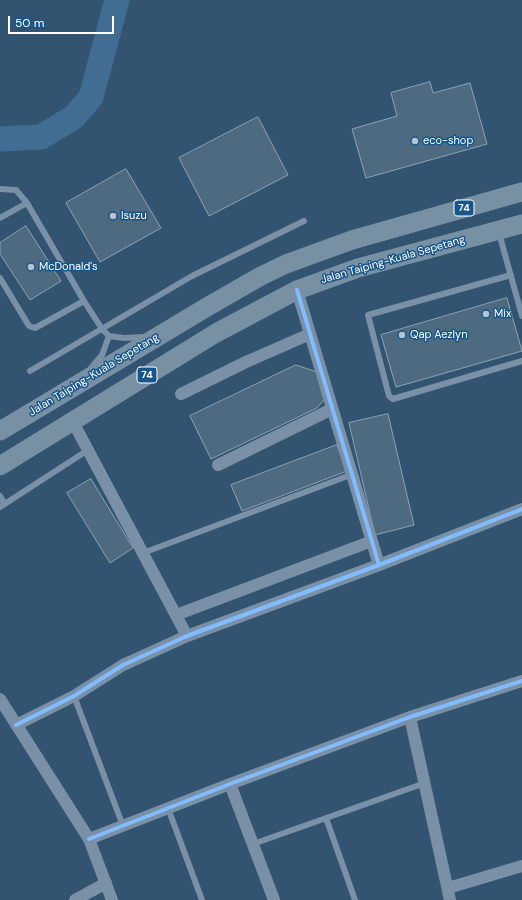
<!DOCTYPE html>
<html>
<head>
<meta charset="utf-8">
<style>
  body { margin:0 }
  #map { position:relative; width:522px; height:900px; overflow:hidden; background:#325471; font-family:"DM Sans",sans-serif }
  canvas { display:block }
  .scale { position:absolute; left:8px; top:16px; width:106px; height:18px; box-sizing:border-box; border:2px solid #fff; border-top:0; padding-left:5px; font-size:12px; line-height:14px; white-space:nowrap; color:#fff; -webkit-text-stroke:3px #17568c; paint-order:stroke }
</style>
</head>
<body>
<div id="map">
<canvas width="522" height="900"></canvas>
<div class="scale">50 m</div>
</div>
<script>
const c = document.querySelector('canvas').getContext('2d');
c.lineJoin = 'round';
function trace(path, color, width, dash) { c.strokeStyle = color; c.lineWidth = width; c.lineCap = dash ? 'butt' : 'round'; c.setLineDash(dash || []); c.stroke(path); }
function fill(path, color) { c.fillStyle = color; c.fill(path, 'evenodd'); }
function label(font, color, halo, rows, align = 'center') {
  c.font = font + ' "DM Sans",sans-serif'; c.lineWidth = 3; c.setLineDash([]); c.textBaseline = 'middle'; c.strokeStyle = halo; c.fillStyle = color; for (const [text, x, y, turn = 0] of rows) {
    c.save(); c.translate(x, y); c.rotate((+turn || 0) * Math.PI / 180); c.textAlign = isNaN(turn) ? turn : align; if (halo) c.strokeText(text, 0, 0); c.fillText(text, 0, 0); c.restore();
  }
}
trace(new Path2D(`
  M0,139L41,137L74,117L91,97L117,0`), '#416d93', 25);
const building = new Path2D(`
  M430,82L433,93L470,83L487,144L366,178L352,129L397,116L391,93Z
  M258,117L288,175L209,216L179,158Z
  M126,169L161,228L100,262L66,203Z
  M26,226L61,281L30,300L0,254V243Z
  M507,298L522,351L396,387L381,335Z
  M296,365L317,372L326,398L317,408L211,459L190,416Z
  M388,414L414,525L375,535L349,423Z
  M337,445L347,471L242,511L231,485Z
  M91,479L133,548L110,563L67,493Z`);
fill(building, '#4e6a81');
trace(building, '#8da2b4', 1);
trace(new Path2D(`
  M0,189L16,190L27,203
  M0,218L27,203L84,301L102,329L109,336L124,338L144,337
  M499,233L522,316
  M511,275L368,315L389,396L393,399L522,361
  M0,278L29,326L35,328L84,301
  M91,368L102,355L109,336
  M30,371L192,276L304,221
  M0,496L5,504
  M0,507L88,450
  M143,553L353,474
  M74,696L123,826
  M168,808L202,900
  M326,818L355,900
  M253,844L425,783`), '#7990a6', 6);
trace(new Path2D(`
  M297,290L379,565
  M181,394L246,362L310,334
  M73,422L187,636
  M218,465L332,409
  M176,615L372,541
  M0,699L89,839L112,900
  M410,717L450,900
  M16,725L74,696L123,665L187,636L379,565L522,509
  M230,784L274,900
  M89,839L230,784L410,717L522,681
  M448,888L522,866
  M75,900L106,883`), '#7990a6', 12);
trace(new Path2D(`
  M0,431L207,307L261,276L286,264L352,240L522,192
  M0,466L216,333L297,290L358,268L522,224`), '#7890a3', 19);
trace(new Path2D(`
  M297,290L379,565
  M16,725L74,696L123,665L187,636L379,565L522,509
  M89,839L230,784L410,717L522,681`), '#80bcff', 4);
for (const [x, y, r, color] of [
  [415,141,4,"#b7c3cd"],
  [113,216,4,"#b7c3cd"],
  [31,267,4,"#b7c3cd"],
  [486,314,4,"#b7c3cd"],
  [402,335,4,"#b7c3cd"]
]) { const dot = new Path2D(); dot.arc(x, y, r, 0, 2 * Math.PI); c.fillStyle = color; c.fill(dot); trace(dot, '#17568c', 1.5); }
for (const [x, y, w] of [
  [464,208,20],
  [147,375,20]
]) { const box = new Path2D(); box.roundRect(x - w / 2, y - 8, w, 16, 3); c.fillStyle = '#17568c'; c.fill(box); trace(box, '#fff', 1); }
label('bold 10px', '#fff', null, [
  ["74",464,208],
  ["74",147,375]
]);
label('11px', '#fff', '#17568c', [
  ["eco-shop",423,141],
  ["Isuzu",121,216],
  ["McDonald's",39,267],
  ["Mix",494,314],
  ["Qap Aezlyn",410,335]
], 'left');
label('11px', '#fff', '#17568c', [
  ["Jalan Taiping-Kuala Sepetang",393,260,-16],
  ["Jalan Taiping-Kuala Sepetang",94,375,-31]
]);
</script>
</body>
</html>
